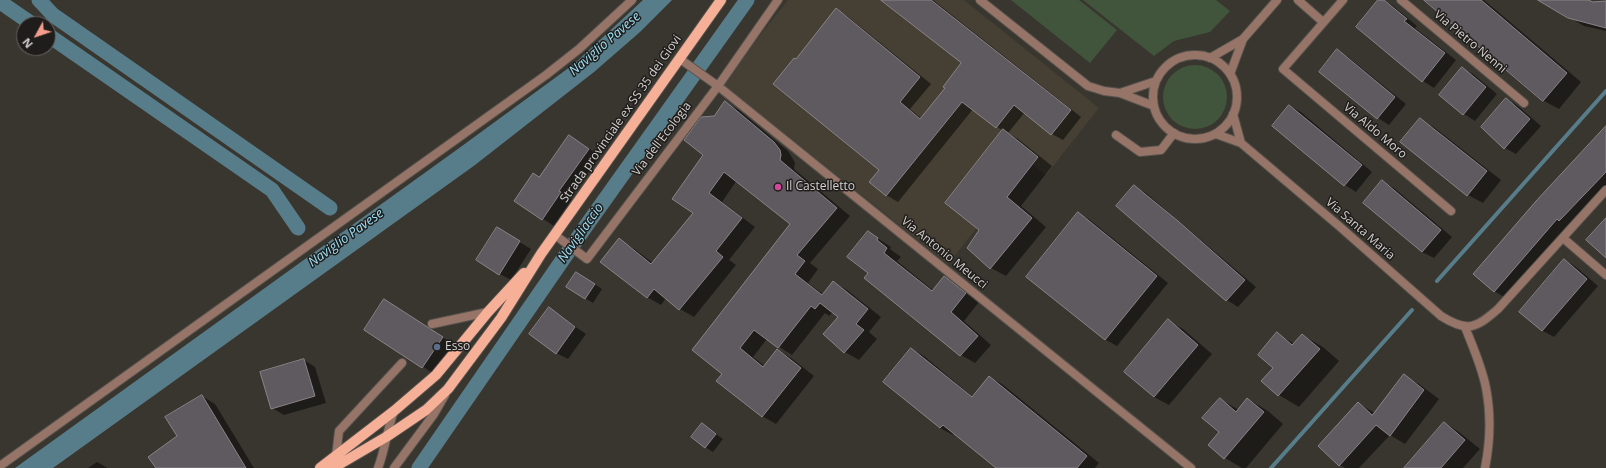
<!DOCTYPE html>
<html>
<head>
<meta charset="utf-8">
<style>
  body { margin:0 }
  #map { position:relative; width:1606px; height:468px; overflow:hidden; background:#393630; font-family:"Open Sans",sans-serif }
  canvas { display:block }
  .north { position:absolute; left:16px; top:16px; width:40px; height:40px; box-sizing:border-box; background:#1f1d1b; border:1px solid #676563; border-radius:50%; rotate:230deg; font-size:11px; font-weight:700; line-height:16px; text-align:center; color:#d4d1ce }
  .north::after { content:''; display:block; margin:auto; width:14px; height:18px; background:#f49d8c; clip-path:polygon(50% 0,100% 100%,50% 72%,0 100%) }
</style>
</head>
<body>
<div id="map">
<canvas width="1606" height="468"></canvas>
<div class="north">N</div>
</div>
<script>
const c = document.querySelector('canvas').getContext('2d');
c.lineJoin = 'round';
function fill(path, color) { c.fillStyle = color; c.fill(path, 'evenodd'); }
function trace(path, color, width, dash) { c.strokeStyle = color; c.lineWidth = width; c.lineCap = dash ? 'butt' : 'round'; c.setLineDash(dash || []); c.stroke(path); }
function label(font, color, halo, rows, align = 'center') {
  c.font = font + ' "Open Sans",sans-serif'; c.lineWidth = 3; c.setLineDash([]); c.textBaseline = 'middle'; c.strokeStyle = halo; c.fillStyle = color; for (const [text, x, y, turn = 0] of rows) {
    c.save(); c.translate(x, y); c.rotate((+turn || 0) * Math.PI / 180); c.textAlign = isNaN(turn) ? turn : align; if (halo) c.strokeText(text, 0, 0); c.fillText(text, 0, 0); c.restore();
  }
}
fill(new Path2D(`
  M788,0H964L1099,108L1046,175L1029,162L948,264L722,83Z`), '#453f34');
fill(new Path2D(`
  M1011,0H1079L1117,30L1090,63Z
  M1083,0H1216L1230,11L1210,32L1174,41L1154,56Z
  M1163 97a32 32 0 1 1 64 0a32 32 0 1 1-64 0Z`), '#41543c');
fill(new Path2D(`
  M643,0H672L640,32L594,72L475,165L53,468H15L462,146L574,64Z`), '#587d8a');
fill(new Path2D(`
  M883,0H933L1081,117L1063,140L1052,134L1025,112L1008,133L1018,139L1052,166L1021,206L1046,227L1006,276L991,268L980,230L1003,131L973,109L898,202L886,195L880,170L796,60L836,9L847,16L931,84L910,109L922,119L947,88L962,63Z
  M1379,0H1383L1392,5L1417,26L1415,28L1456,60L1434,88L1423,81L1358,27Z
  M1425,0H1484L1581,82L1559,109L1544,101Z
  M1540,0H1586L1593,3L1606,2V31L1584,26Z
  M1337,51L1348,57L1406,104L1389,125L1378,118L1320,71Z
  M1462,68L1473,74L1497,94L1475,121L1464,114Z
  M1507,99L1518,106L1541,126L1516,154L1505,148Z
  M725,103L739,110L788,151L793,159L795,163L794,169L850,216L810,263L818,269L808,283L823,294L833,282L847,290L881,317L869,332L877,339L859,360L845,352L824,334L839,317L833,312L829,316L825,313L792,355L767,339L753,357L765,366L778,350L791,358L814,376L776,424L762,416L723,374L792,224L737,180L722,202L755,227L729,260L736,265L694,317L680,309L666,298L661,305L647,297L619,240L633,248L653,263L694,213L704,155L714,117Z
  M1290,106L1301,112L1372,172L1356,192L1345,185Z
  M1420,119L1435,128L1501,180L1483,203L1468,195L1401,142Z
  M1606,127V190L1572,227L1569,225L1506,298L1494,291Z
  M570,136L600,156L570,198L572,199L554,226L516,201L540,178Z
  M1383,182L1394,188L1452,237L1434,258L1422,252Z
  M1134,186L1146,193L1256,287L1238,307L1227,300L1118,206Z
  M1078,213L1090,220L1168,283L1117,346L1106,340L1028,277Z
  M868,232L891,247L890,249L901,257L897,261L934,291L945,277L958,285L979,302L964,321L991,345L975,363L961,355L865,278L869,273Z
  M508,235L531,249L511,280L500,274Z
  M1565,260L1576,267L1598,286L1554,337L1543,331L1521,311Z
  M584,277L602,289L593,303L567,287Z
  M385,300L453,344L434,374L366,329Z
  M549,309L586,334L568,359L556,353Z
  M1169,321L1183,329L1212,354L1169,405L1154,397L1125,372Z
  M1277,334L1295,344L1302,335L1323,347L1339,361L1299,407L1279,395L1262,381L1274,367Z
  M912,349L924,356L973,397L989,377L1002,384L1099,463L1095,468H997L954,433L953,435L940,428L885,381Z
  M304,360L315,367L326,403L284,415L272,408Z
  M1404,376L1419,384L1439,399L1405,444L1390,435L1359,468H1345L1340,465L1359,404L1375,413Z
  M202,396L215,404L254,468H157L178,436Z
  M1220,399L1239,410L1248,399L1268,411L1283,424L1246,468H1242L1225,458L1220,432Z
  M1445,423L1459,432L1480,449L1463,468H1409Z
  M702,424L723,439L713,452L705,447Z
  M97,462L106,467L107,468H88Z`), '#0007');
trace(new Path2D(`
  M1437,281L1606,91
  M1271,468L1412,310`), '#587d8a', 4);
trace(new Path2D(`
  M39,0L53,15L330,208
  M0,2L32,24
  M48,35L272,190L298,228
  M419,468L586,226L747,0`), '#587d8a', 15);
const building = new Path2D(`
  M881,0H931L1071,110L1051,135L1014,105L996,128L962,102L886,196L869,182L879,170L773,84L794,58L796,59L836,8L920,77L900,102L920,119L945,88L943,87L961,63Z
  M1378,0H1384L1407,19L1404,21L1445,53L1422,82L1356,27Z
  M1424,0H1481L1567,73L1543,101Z
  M1538,0H1588L1593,2L1606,1V28L1568,18Z
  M1337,49L1395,97L1377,119L1319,72Z
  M1462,67L1486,87L1463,115L1439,95Z
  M1506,98L1530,119L1504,149L1481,127Z
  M725,101L774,142L780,150L781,155L780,160L837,208L797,255L805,261L795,274L822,295L833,281L868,309L856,324L864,330L844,353L823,334L838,317L820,303L815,309L811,306L778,348L754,330L740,348L763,367L777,349L801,368L762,417L716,381L722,374L692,350L790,224L724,172L709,193L742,218L716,251L723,257L679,310L654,289L647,298L600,262L619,238L651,264L693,213L672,199L703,155L684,140L701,117L714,116Z
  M1289,105L1362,165L1344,186L1272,126Z
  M1420,118L1487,171L1467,196L1400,142Z
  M1606,126V172L1559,221L1557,219L1494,292L1473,274L1537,200Z
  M1003,129L1038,157L1007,197L1032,218L990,269L967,248L979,230L945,203Z
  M569,135L589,149L559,191L561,192L542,220L514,201L533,173L539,177Z
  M1382,180L1441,230L1422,252L1363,203Z
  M1134,185L1178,221L1245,280L1226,301L1116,206Z
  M1078,212L1157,276L1105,340L1026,277Z
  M1606,218V258L1586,240Z
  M497,227L520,241L499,275L476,260Z
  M868,231L878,238L877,240L887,248L884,253L932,291L944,276L966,293L951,312L978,336L960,356L864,278L868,273L847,257Z
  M1564,259L1587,279L1542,331L1519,312Z
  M576,272L595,284L585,299L566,287Z
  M384,299L443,337L422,368L364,330Z
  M549,307L575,327L556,354L529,334Z
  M1168,319L1198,345L1154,397L1124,372Z
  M1277,332L1292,345L1302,334L1320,349L1278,396L1261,381L1273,368L1258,355Z
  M911,348L972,397L989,376L1087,456L1077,468H996L943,425L940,428L883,382Z
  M304,359L315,396L271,409L260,372Z
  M1404,374L1424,390L1390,436L1376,425L1339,466L1318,446L1358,402L1372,415Z
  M202,395L246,468H156L148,457L177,436L165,417Z
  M1220,398L1236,412L1247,398L1264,412L1224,459L1208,445L1219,432L1202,418Z
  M1444,422L1465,440L1441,468H1404Z
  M702,423L716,434L705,448L691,437Z`);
fill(building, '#5f5a5f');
trace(building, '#898388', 1);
const service = new Path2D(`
  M1116,135L1140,152L1161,150L1174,133
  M432,324L488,312
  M336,456L339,431L402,363`);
const minor = new Path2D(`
  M980,0L1088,86L1104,91L1120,93L1154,106
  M1298,0L1323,22
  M1343,0L1283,69L1451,211
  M1401,0L1524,103
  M1153 97a42 42 0 1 1 84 0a42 42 0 1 1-84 0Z
  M1210,58L1243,39L1277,0
  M680,59L718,86L1191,468
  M1230,74L1243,39
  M1120,93L1156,81
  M1233,114L1241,143
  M1216,134L1241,143L1339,226L1441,316C1468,333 1476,328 1498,309L1606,190
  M555,235L587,259L718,86L778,0
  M1563,238L1606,275
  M1465,327C1473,347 1482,367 1486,388C1491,414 1490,443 1485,468
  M0,466L546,75L579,49L632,0
  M378,468C385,450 387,430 394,411
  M394,468L434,414L445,395`);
const primary = new Path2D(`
  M320,468L394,411L436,375L488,312L524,273
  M333,468L386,437L426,410L448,389L501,318L541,254L721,0`);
trace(service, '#55524c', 10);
trace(minor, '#55524c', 10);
trace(primary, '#55524c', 12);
trace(service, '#977468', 8);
trace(minor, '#977468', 8);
trace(primary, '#f7b098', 10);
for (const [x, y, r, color] of [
  [778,187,4,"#d1479c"],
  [437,347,4,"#5c6f8a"]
]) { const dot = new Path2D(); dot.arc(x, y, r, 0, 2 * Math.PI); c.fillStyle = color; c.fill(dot); trace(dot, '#1f1d1b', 1.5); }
label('12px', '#d4d1ce', '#1f1d1b', [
  ["Via Pietro Nenni",1470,42,40],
  ["Strada provinciale ex SS 35 dei Giovi",621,119,-55],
  ["Via Aldo Moro",1375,131,40],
  ["Via dell'Ecologia",662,139,-53],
  ["Via Santa Maria",1360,229,41],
  ["Via Antonio Meucci",944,253,39]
]);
label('12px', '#d4d1ce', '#1f1d1b', [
  ["Il Castelletto",786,187],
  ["Esso",445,347]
], 'left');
label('italic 13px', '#9ce1f9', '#1f1d1b', [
  ["Naviglio Pavese",605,44,-41],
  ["Navigliaccio",581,233,-55],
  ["Naviglio Pavese",346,238,-36]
]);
</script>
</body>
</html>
